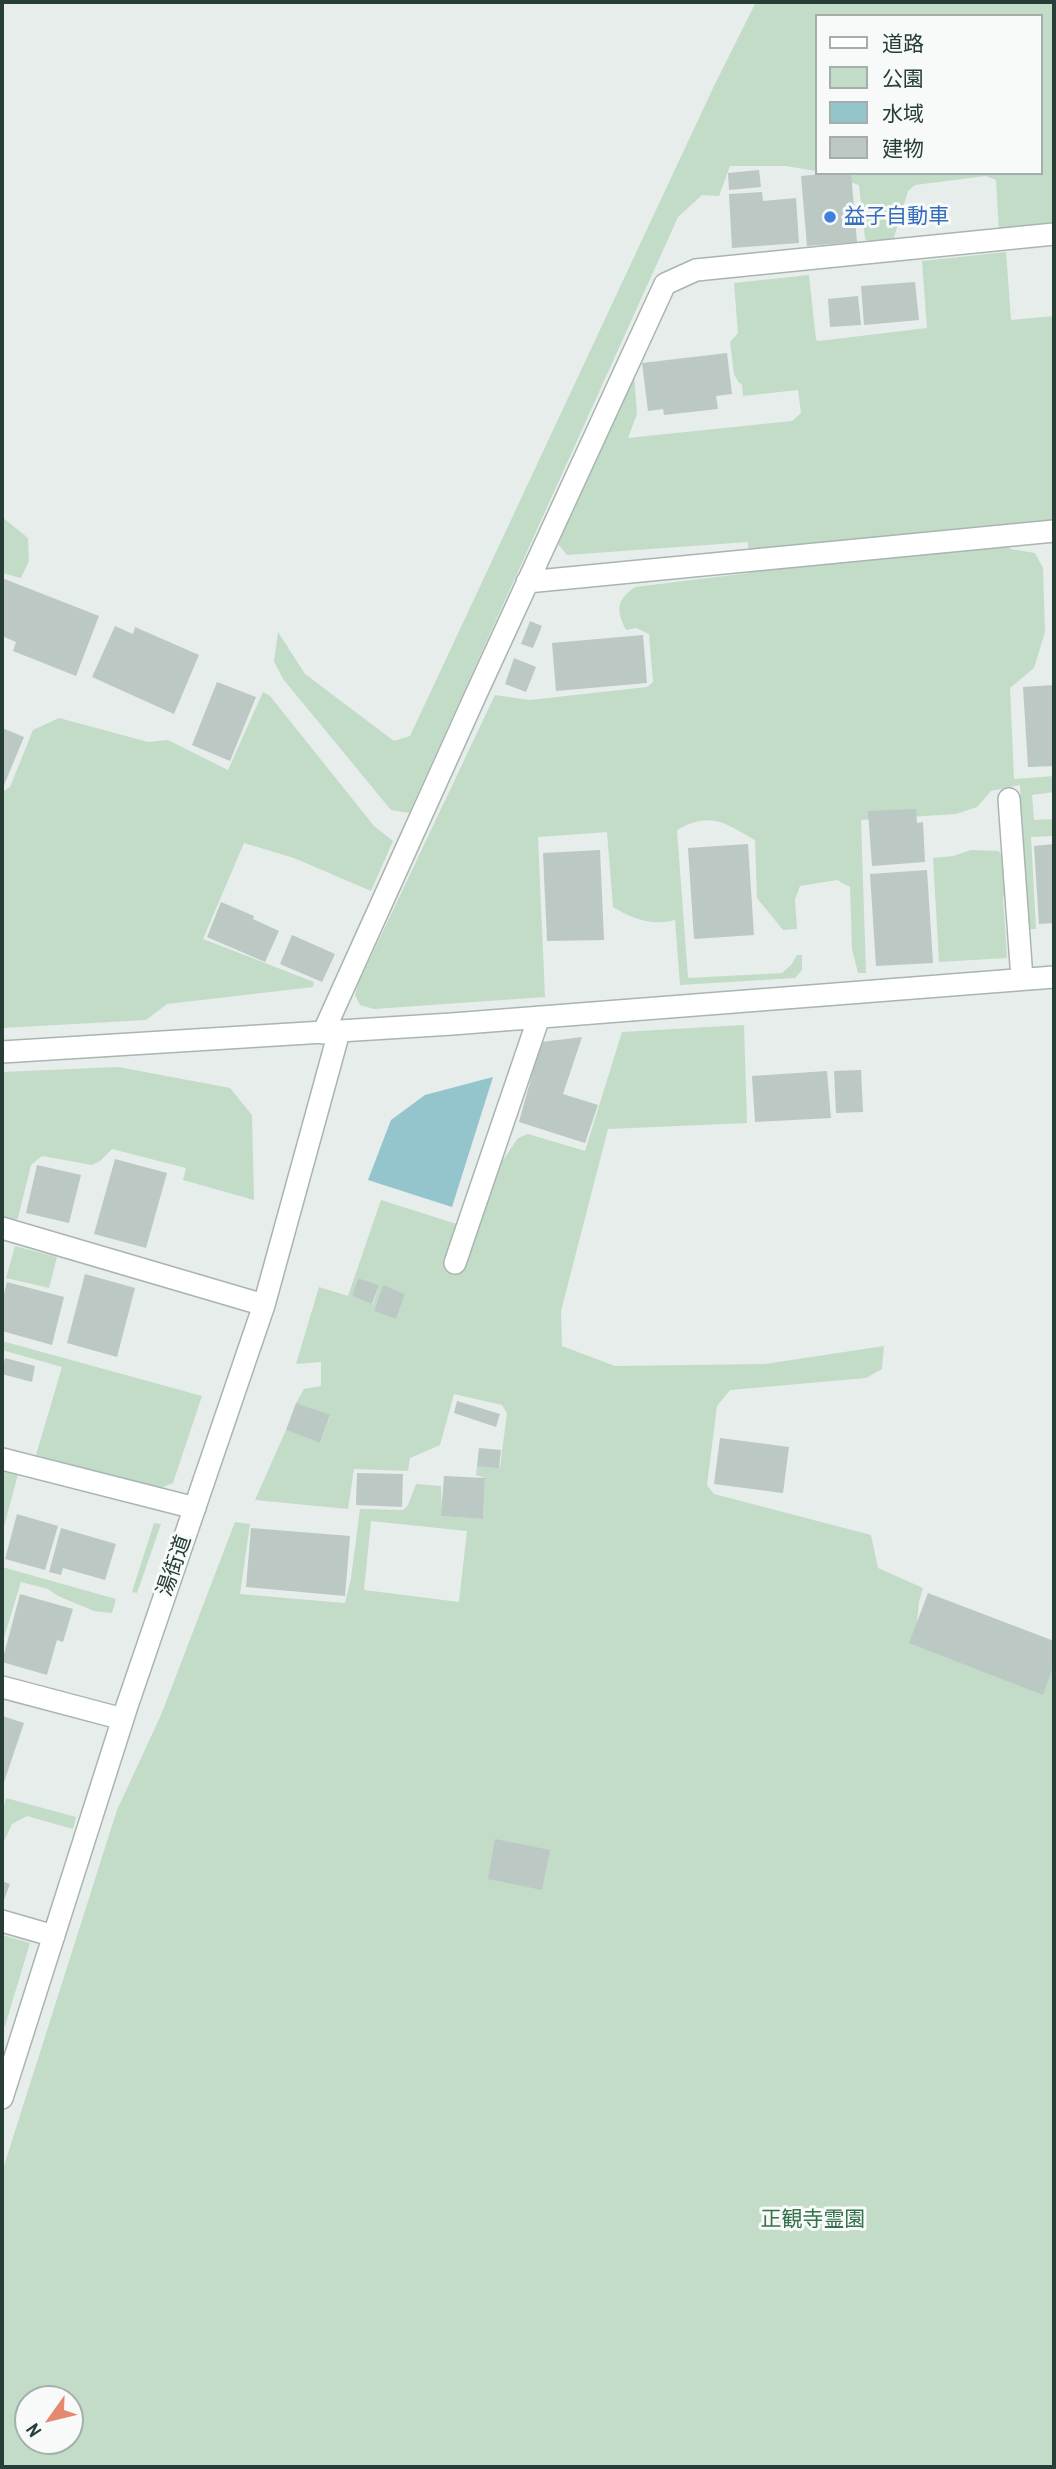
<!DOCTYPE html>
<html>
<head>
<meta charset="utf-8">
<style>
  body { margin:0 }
  #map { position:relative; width:1056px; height:2469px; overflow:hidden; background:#e6edea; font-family:"Archivo Narrow","Noto Sans JP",sans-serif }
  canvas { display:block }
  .frame { position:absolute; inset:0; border:4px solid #273e37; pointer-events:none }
  .legend { position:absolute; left:815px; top:14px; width:228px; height:161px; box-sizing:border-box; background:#f7faf8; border:2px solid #a4afab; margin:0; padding:9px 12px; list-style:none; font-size:21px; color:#273e37 }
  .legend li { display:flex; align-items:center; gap:14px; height:35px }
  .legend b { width:35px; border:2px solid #a4afab }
  .north { position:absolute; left:14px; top:2385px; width:70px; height:70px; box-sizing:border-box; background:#f7faf8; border:2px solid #a4afab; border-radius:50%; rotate:236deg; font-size:19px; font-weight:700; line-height:28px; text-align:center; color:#273e37 }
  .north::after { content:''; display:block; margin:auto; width:24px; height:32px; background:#e4896e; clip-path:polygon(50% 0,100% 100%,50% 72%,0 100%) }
</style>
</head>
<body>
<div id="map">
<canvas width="1056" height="2469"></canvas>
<div class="frame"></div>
<ul class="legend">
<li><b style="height:9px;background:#fff"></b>道路</li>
<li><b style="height:19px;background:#c2dcc8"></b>公園</li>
<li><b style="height:19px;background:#94c4cc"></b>水域</li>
<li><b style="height:19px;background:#bcc8c3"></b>建物</li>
</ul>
<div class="north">N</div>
</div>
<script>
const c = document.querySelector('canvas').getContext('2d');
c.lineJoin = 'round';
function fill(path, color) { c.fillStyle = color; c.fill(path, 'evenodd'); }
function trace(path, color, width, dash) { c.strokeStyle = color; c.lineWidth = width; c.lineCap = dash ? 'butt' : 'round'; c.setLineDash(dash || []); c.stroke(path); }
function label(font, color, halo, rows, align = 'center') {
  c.font = font + ' "Archivo Narrow","Noto Sans JP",sans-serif'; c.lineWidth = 6; c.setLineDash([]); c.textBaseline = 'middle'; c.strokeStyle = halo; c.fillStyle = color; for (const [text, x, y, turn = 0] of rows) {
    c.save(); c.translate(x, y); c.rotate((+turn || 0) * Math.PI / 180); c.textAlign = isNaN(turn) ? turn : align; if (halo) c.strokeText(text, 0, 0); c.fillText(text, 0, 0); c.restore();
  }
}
fill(new Path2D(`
  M756,2H1054V243L999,231L996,180L986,176L915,185L908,191L892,244L876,245L865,239L859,185L823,173H1040V16H816V171L786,166H730L719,196L702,195L678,217L409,813L391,810L283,679L274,661L278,632L305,674L394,741L410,736L714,86Z
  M1006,252L1011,320L1054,316V520L1005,525L1010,549L1035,553L1043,568L1045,632L1034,668L1010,688L1014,779L1054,776V792L1032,795L1034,820L1054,819V836L1031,837L1036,929H1029L1020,785L991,791L977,807L956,814L861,820L866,973H858L852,949L850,887L837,880L800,886L795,899L797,929L783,930L757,898L755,840C724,823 712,811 677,830L688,978L782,973L791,965L797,955H802V970L795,978L680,985L675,920C652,926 633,919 613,907L607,832L538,837L545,997L374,1009L360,1005L355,995L359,982L495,695L530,700L647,687L653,682L649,634L636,628L626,630C616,609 616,601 635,587L749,573L748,542L567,555L558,544L634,373L637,414L628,438L792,421L801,413L798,390L743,396L742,384L739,383L734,374L730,342L738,333L734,283L809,275L816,340L819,341L927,328L922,261Z
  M2,517L28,538L29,561L21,578L2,573Z
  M263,692L270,696L374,826L393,841L371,891L294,858L244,843L203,939L314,982L313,987L167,1004L146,1020L2,1028V792L10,787L33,730L59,718L148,742L168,740L228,770Z
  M971,850L998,851L1006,858L1009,892L1003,897L1007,958L939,962L933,858L953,856Z
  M744,1025L747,1123L608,1129L561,1311L562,1346L615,1366L765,1364L884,1346L882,1369L866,1378L730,1390L717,1406L707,1485L714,1494L871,1535L878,1568L923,1588L919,1602L915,1642L1039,1689L1054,1667V2467H2V2172L117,1810L161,1715L235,1522L250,1524L240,1594L345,1603L351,1578L360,1509L403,1510L408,1505L416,1484L441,1486L442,1516L483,1519L485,1478L476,1475L477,1466L500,1467L507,1413L502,1405L454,1394L440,1445L410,1458L408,1471L354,1469L348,1509L255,1500L286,1430L320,1443L330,1416L296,1403L304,1389L321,1386V1362L296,1364L319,1287L348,1296L381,1200L463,1226L473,1196L499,1166L518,1138L528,1134L585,1151L622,1032ZM358,1278L379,1285L373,1304L352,1296ZM383,1286L405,1294L396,1319L374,1311ZM371,1521L467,1531L459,1602L364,1590ZM28,2399H70V2441H28Z
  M118,1067L230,1088L252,1115L254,1200L183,1180L186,1168L112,1149L100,1161L92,1165L42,1156L31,1165L18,1218L13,1223L2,1220V1072Z
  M15,1246L57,1257L49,1288L6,1278Z
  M2,1341L202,1396L173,1483L158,1489L36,1455L62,1367L2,1350Z
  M2,1470L18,1474L2,1534Z
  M154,1523L161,1524L137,1593L132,1592Z
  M2,1567L116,1599L112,1613L94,1611L58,1596L48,1589L21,1582L2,1644Z
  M6,1798L76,1817L73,1829L27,1816L12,1824L2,1846V1813Z
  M2,1935L30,1943L5,2026L2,2027Z`), '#c2dcc8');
fill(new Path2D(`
  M493,1077L452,1207L368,1180L391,1120L425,1095Z`), '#94c4cc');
fill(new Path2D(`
  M759,170L761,187L729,190L728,173Z
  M832,173H851L857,242L807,246L801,176Z
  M762,192L763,201L796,198L799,243L732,248L729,194Z
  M915,282L919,320L864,325L861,286Z
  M858,296L861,325L830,327L828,299Z
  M727,353L732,394L716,396L718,409L664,415L663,409L648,411L642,363Z
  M2,578L99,616L76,676L13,651L16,642L2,636Z
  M530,621L542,626L533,648L521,644Z
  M115,626L133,634L135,627L199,655L174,714L92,677Z
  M643,635L647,683L556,691L552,643Z
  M514,658L536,667L526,692L505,684Z
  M217,682L256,697L230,761L192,745Z
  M1054,685V766L1028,767L1023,687Z
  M2,728L24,737L2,790Z
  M916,809L917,823L923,822L925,862L872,866L868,811Z
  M748,844L754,935L694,939L688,848Z
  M1054,844V923L1039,924L1034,846Z
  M600,850L604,940L547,941L543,853Z
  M927,870L933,963L876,966L870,874Z
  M221,902L254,916L253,919L279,931L265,962L207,937Z
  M292,935L335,954L322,982L280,964Z
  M582,1037L563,1094L598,1105L585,1143L519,1122L541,1042Z
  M861,1070L863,1112L836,1113L834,1071Z
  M827,1071L831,1118L755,1122L752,1076Z
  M115,1159L167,1173L146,1248L94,1234Z
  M37,1165L81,1175L69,1223L26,1213Z
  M85,1274L135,1288L117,1357L67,1343Z
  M358,1278L379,1285L372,1304L352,1296Z
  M7,1282L64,1297L52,1345L2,1331V1302Z
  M383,1285L405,1294L396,1319L374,1311Z
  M5,1358L35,1366L32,1382L2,1374Z
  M457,1401L500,1414L496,1427L454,1413Z
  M296,1403L330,1415L320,1443L286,1430Z
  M720,1438L789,1447L783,1493L714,1484Z
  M479,1448L501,1450L499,1468L477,1466Z
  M357,1473L403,1474L402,1507L356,1505Z
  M444,1476L485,1478L483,1519L441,1516Z
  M17,1514L58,1526L45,1570L5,1559Z
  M61,1528L116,1544L105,1580L63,1568L61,1575L49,1572Z
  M251,1528L350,1536L345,1596L246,1587Z
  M928,1593L1054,1641V1664L1043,1695L909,1643Z
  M20,1594L73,1609L63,1642L57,1640L47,1675L2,1662Z
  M2,1716L24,1723L2,1788Z
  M495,1839L550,1850L542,1890L488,1879Z
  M2,1881L10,1884L2,1905Z`), '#bcc8c3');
const minor = new Path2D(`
  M527,582L1054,531
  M1009,799L1022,979
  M323,1033L477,692L665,284L696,270L1054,234
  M2,1052L452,1024L1054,977
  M2,1228L264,1305
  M455,1263L539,1017
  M2,1459L195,1508
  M2,1687L123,1719
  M2,1921L54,1936
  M2,2098L127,1706L264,1305L339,1032`);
trace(minor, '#a9b5b1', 24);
trace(minor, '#fff', 21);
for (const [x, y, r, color] of [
  [830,217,7,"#3f7fe0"]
]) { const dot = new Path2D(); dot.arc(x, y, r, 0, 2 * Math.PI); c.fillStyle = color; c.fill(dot); trace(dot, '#f7faf8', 2.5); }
label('21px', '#366cbe', '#f7faf8', [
  ["益子自動車",844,217]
], 'left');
label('21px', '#273e37', '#f7faf8', [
  ["湯街道",175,1566,-71]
]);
label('21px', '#35714b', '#f7faf8', [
  ["正観寺霊園",813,2220]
]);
</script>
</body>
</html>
